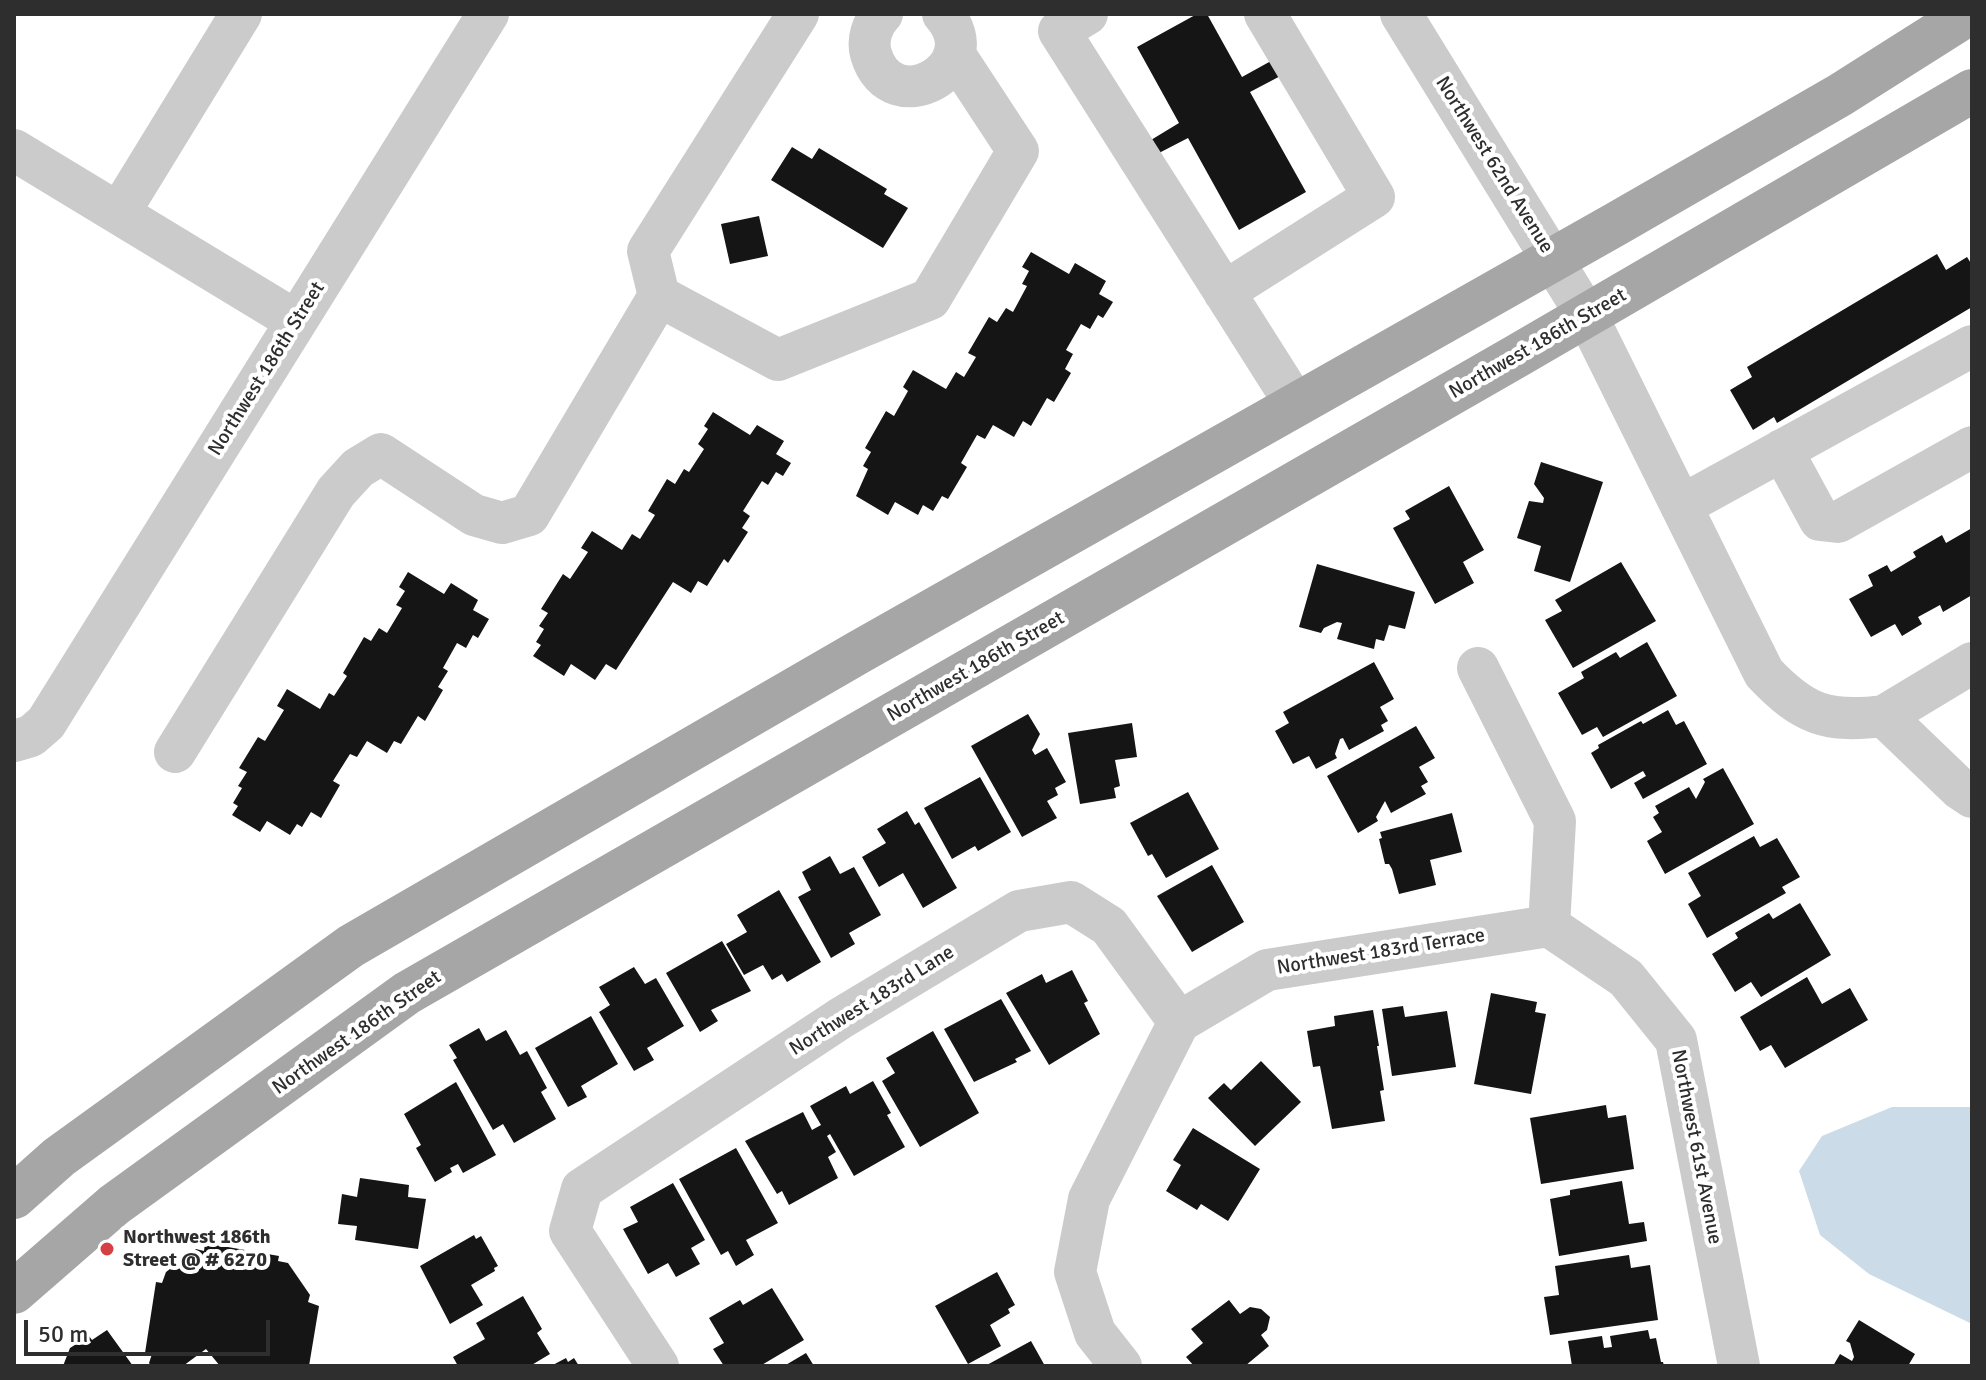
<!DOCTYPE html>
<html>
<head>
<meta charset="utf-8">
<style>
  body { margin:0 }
  #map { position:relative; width:1986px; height:1380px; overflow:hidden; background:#fff; font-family:Signika,sans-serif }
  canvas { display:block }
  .frame { position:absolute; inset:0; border:16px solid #2e2e2e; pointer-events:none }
  .scale { position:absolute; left:24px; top:1320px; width:246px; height:36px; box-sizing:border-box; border:4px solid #2e2e2e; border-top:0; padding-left:10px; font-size:24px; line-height:28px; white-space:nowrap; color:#2e2e2e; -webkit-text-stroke:6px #fff; paint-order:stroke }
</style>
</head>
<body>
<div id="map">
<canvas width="1986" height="1380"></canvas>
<div class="frame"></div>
<div class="scale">50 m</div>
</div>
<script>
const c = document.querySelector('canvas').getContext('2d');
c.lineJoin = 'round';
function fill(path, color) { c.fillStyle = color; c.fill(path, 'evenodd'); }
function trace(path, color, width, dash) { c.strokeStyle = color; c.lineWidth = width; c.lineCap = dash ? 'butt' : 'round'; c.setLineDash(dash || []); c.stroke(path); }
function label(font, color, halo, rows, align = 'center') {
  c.font = font + ' Signika,sans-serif'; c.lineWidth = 8; c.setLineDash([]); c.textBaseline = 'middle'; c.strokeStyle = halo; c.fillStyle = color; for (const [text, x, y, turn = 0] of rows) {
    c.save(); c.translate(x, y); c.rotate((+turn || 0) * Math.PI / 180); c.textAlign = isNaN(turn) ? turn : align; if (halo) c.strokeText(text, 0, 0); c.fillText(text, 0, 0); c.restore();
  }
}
fill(new Path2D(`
  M1892,1107H1972V1324L1869,1274L1820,1235L1799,1171L1822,1136Z`), '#cbdce8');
fill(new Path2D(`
  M1197,14H1207L1242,77L1280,56L1288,72L1250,92L1306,192L1239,230L1188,138L1159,153L1151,140L1179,123L1137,47Z
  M792,147L812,159L819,148L887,189L884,194L908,208L883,248L771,180Z
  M759,216L768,256L730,264L721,224Z
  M1031,252L1069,274L1075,263L1106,281L1099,294L1113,302L1103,318L1098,315L1090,329L1081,324L1066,350L1073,354L1065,369L1071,373L1054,402L1047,398L1031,426L1023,421L1014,437L993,425L985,439L977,435L961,463L967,467L948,499L942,496L933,511L923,505L918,515L895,502L888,515L856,496L868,469L863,466L871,452L865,448L886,411L894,416L908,391L903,387L913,370L946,389L956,372L964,377L976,357L968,353L989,317L997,322L1006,308L1013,312L1027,286L1022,284L1029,271L1022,267Z
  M1937,254L1946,270L1967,257L1972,265V307L1777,423L1774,417L1753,430L1730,390L1752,377L1747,367Z
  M713,412L750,435L757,425L784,441L776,454L791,463L783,476L776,472L768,485L762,481L743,511L750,516L742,528L748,532L728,563L724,559L707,586L698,581L691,593L673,582L616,670L606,664L595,680L571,664L564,676L533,656L541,645L536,642L544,629L539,626L548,613L541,609L563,574L570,579L588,552L581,548L592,531L622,550L632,534L640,539L655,515L648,511L667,479L675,484L684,469L689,472L704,449L698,444L708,429L704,426Z
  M1541,462L1603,482L1570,582L1534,571L1541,546L1517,538L1529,501L1543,503L1544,498L1534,484Z
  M1449,486L1484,550L1463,562L1474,583L1435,604L1393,528L1410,519L1405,511Z
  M1972,528V595L1943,612L1940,605L1918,617L1922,624L1902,636L1895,624L1871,637L1849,599L1873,586L1868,575L1887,565L1891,572L1916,557L1913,552L1942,535L1946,543Z
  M1621,562L1656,621L1573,668L1545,620L1562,611L1555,600Z
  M1317,564L1415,592L1405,629L1389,625L1384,641L1376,639L1374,649L1337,639L1342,623L1337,622L1324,628L1321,633L1299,627Z
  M408,572L444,594L451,583L478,600L473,610L489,619L478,638L473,635L466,648L457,643L443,668L448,671L438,687L443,690L425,721L418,716L401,744L394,741L387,753L367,741L357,757L350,754L333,781L340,785L321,818L311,812L302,827L297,824L290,835L267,821L260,832L232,815L238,806L233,803L242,788L238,786L247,772L239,768L258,737L265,741L284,710L277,706L287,689L320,709L329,693L334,696L347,676L343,673L364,637L371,641L379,628L387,633L402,608L396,605L405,591L399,587Z
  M1647,642L1677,696L1603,737L1597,727L1582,735L1558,693L1584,678L1581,672L1616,652L1620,658Z
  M1374,662L1394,699L1380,707L1388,721L1381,725L1384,731L1349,750L1343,738L1340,739L1335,754L1337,758L1316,769L1309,756L1293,764L1275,731L1289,723L1283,712Z
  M1668,710L1676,725L1684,721L1707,764L1643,799L1634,783L1646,776L1643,771L1611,789L1591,753L1599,748L1598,745L1641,721L1643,724Z
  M1028,714L1040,734L1032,750L1035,755L1047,748L1066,782L1055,788L1058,795L1047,801L1057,818L1022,837L971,746Z
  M1132,723L1137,757L1115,760L1120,786L1114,788L1116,798L1080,804L1068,733Z
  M1416,726L1435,758L1419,767L1428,782L1421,786L1426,794L1391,813L1385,801L1376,817L1378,821L1358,833L1327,776Z
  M1723,768L1754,824L1665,874L1647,841L1662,832L1653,817L1659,813L1655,806L1689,787L1696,799L1705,782L1703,779Z
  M980,777L1011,832L978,851L975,846L952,859L924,808Z
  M1188,792L1219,849L1166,878L1152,854L1148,856L1130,823Z
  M907,811L915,825L919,822L957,888L923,908L903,873L879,887L862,857L886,843L877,829Z
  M1452,813L1462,852L1430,860L1436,885L1399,894L1392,869L1389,864H1385L1379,839L1382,838L1380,832Z
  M1754,836L1760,847L1777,838L1800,877L1782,887L1786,893L1707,938L1688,904L1701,896L1688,873Z
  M830,856L840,874L854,867L881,915L849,933L855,944L831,958L798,897L811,890L802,872Z
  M1212,865L1244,922L1192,952L1157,896Z
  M779,890L821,962L787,982L782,974L772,980L763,965L744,975L726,944L747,932L737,915Z
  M1800,903L1831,955L1761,997L1751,982L1735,992L1712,954L1738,938L1735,933L1769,913L1773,919Z
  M722,941L751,991L711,1010L718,1021L700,1032L666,973Z
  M634,967L645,984L656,978L684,1026L647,1048L654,1060L634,1071L599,1012L610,1005L599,987Z
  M1072,970L1088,1001L1084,1003L1100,1034L1049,1065L1006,993L1042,974L1046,983Z
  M1807,977L1822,1004L1850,988L1868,1020L1785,1068L1771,1045L1760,1051L1740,1017Z
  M1491,993L1537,1002L1535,1012L1546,1014L1531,1094L1474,1084Z
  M1001,999L1031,1051L1015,1059L1017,1062L974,1082L944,1029Z
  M1403,1006L1405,1017L1447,1011L1456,1067L1392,1076L1382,1009Z
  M1373,1010L1379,1046H1377L1384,1090L1380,1091L1385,1121L1332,1129L1320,1066L1313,1067L1307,1031L1335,1026L1334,1016Z
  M591,1016L618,1064L581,1086L587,1097L568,1107L535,1048Z
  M479,1028L486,1041L506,1030L520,1055L527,1051L547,1088L541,1092L556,1119L514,1143L503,1124L493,1130L453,1060L457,1058L449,1045Z
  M933,1031L979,1113L920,1147L882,1081L895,1073L886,1058Z
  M1261,1061L1301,1102L1255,1146L1208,1098L1224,1083L1231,1090Z
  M873,1081L891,1113L887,1115L905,1147L854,1176L830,1134L827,1136L836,1152L828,1157L838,1178L789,1205L782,1191L777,1194L745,1141L803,1112L812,1130L821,1125L810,1106L846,1086L850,1094Z
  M456,1082L496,1155L463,1173L458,1164L450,1168L452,1172L435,1182L416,1148L421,1145L404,1114Z
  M1606,1105L1608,1118L1626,1115L1634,1169L1541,1184L1530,1118Z
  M1193,1128L1260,1169L1228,1221L1201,1204L1197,1210L1166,1191L1181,1165L1173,1160Z
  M736,1148L778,1223L746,1240L754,1255L736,1266L728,1251L721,1255L679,1179Z
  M360,1178L409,1185L408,1197L426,1199L418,1249L355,1240L357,1226L338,1224L342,1194L357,1197Z
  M1622,1181L1629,1224L1644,1222L1647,1241L1559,1256L1550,1199L1570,1195V1190Z
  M673,1183L705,1240L691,1248L700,1264L676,1277L668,1263L648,1274L623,1229L638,1222L630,1207Z
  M474,1235L476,1239L481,1236L498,1266L494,1268L495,1271L471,1285L483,1305L450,1324L420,1266Z
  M205,1243L279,1256L278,1261L288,1263L310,1295L308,1302L319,1306L309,1366H220L206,1349L183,1366H151L149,1363L152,1354L145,1353L156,1282L162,1283L166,1272L196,1249L204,1251Z
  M1629,1255L1631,1268L1650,1265L1658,1320L1550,1335L1544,1297L1559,1295L1555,1266Z
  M997,1272L1015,1305L1008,1309L1010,1313L990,1325L1001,1346L968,1364L935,1306Z
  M772,1288L804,1340L760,1366H724L713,1349L724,1343L709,1318L740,1300L743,1305Z
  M523,1296L542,1329L537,1333L550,1354L530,1366H458L453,1357L485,1339L476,1323Z
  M1229,1300L1240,1314L1250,1307L1261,1309L1270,1317L1267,1330L1261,1335L1269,1346L1245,1366H1194L1186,1357L1203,1343L1191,1329Z
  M1859,1320L1915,1354L1908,1366H1833L1840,1354L1852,1361L1854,1357L1850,1343L1846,1341Z
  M107,1330L133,1366H63L70,1348L89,1336L92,1340Z
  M1648,1330L1650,1339L1656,1338L1661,1362H1663L1664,1366H1572L1568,1341L1602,1336L1604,1348L1612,1347L1610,1336Z
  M1031,1341L1045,1366H985Z
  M806,1353L814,1366H784Z
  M566,1358L568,1362L574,1358L579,1366H551Z`), '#151515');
trace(new Path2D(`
  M882,14C872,24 867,40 871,54C891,123 991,68 943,14
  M1087,14L1059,31L1296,405
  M1401,14L1587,316L1764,673C1804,715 1827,723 1884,716L1960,789L1972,797
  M14,150L296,321
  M119,213L241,14
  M1224,292L1374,197L1265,14
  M659,296L778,360L930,299L1018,151L955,55
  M1782,450L1820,520L1838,522L1972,447
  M1681,506L1972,346
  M1478,668L1555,821L1549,926
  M1884,716L1972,663
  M14,741L31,736L46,723L488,14
  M175,752L336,492L358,468L381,454L474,515L502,523L529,515L659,296L648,251L798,14
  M1549,926L1626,978L1676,1040L1739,1366
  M1179,1022L1267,970L1549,926
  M658,1366L570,1231L582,1189L841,1018L1019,911L1071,902L1109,926L1179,1022
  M1121,1366L1095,1333L1075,1272L1089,1199L1179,1022`), '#cbcbcb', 42);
trace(new Path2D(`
  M14,1197L59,1157L351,946L859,652L1616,224L1840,95L1968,14
  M14,1292L114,1205L407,993L1515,357L1972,91`), '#a6a6a6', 44);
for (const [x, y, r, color] of [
  [107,1249,8,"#d54044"]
]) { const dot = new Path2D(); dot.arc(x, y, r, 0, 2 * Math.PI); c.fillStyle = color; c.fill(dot); trace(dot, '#fff', 3); }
label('20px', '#2e2e2e', '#fff', [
  ["Northwest 62nd Avenue",1494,165,58],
  ["Northwest 186th Street",1538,344,-30],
  ["Northwest 186th Street",267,369,-58],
  ["Northwest 186th Street",976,667,-30],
  ["Northwest 183rd Terrace",1381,952,-9],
  ["Northwest 183rd Lane",872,1001,-32],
  ["Northwest 186th Street",357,1033,-35],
  ["Northwest 61st Avenue",1696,1147,79]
]);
label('bold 20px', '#2e2e2e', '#fff', [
  ["Northwest 186th",123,1238],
  ["Street @ # 6270",123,1261]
], 'left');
</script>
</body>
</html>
